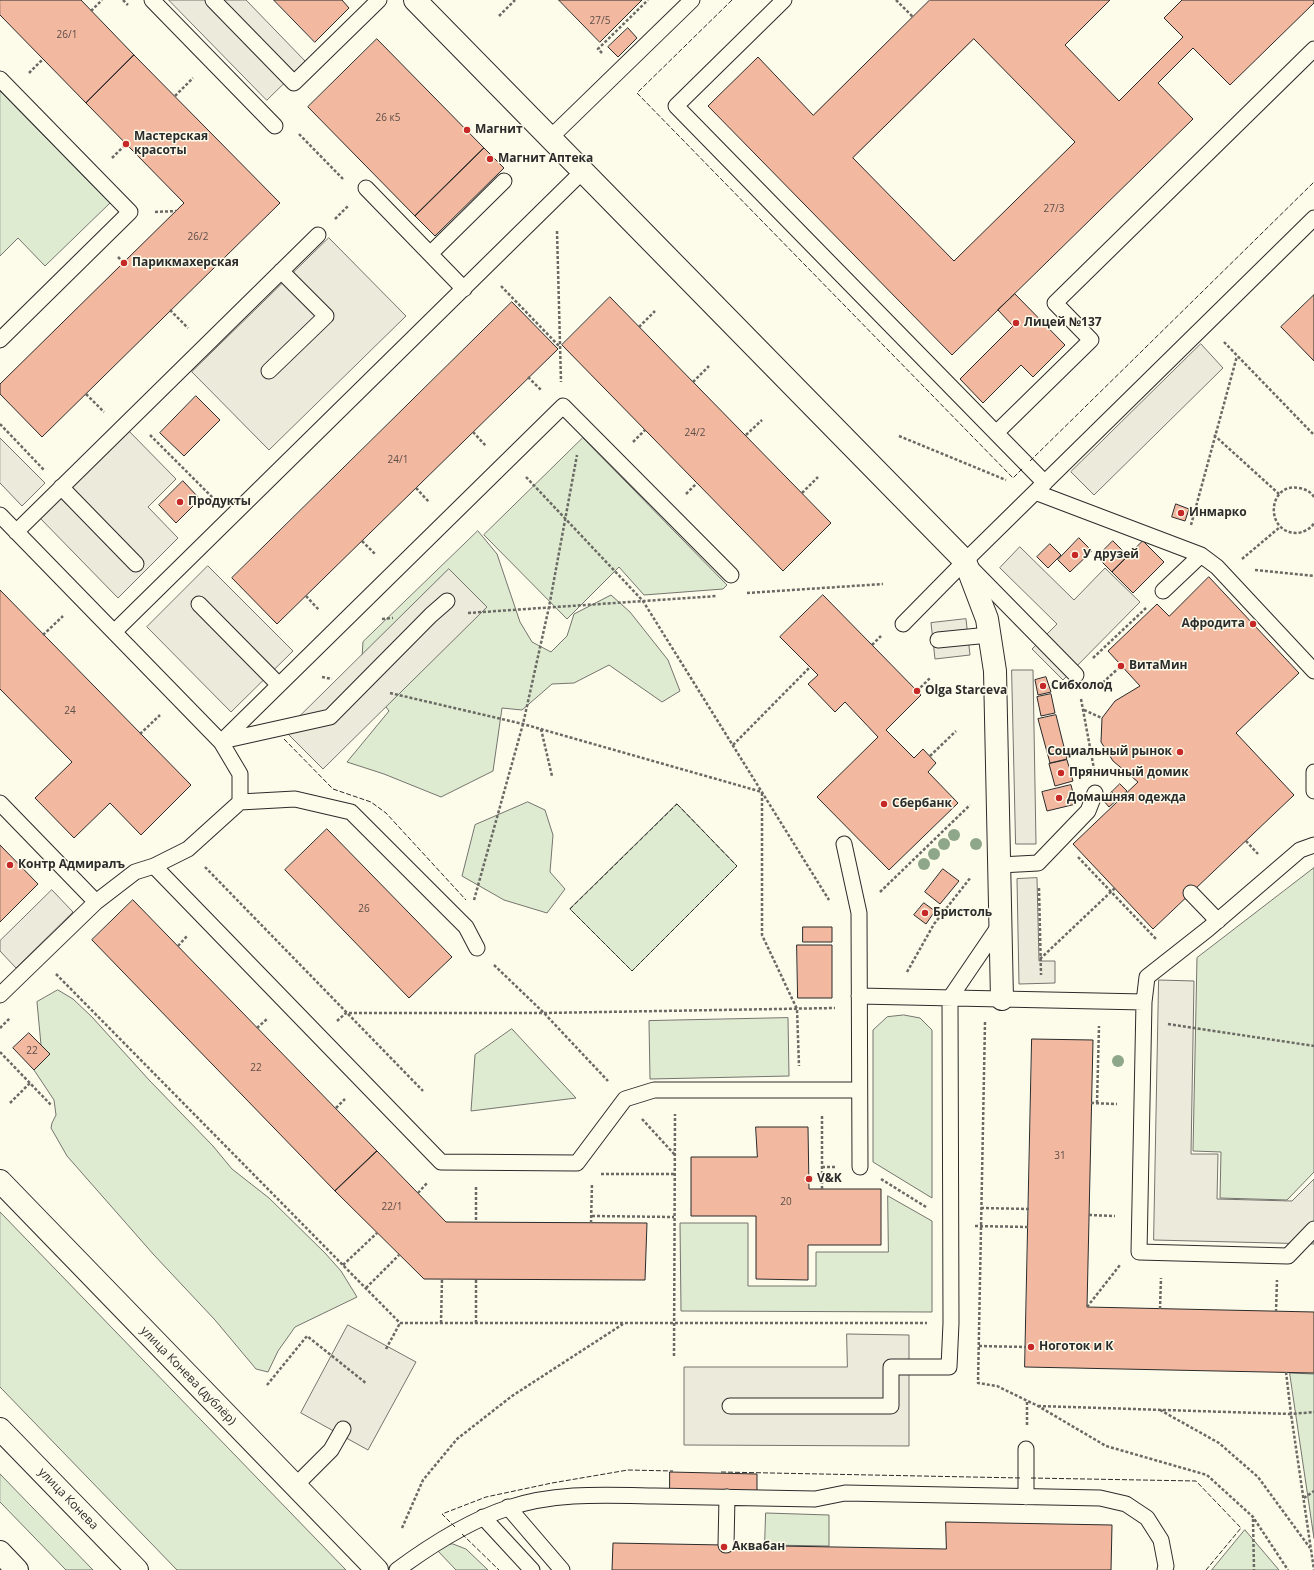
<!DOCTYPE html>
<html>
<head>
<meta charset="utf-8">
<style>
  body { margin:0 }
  canvas { display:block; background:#fdfbea }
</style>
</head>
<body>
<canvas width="1314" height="1570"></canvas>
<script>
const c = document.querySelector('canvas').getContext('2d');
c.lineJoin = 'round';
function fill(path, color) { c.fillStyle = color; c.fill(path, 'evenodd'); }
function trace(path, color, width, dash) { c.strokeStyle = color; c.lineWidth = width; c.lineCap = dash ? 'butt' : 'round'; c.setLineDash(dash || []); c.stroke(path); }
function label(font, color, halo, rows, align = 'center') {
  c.font = font + ' "Open Sans",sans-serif'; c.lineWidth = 3; c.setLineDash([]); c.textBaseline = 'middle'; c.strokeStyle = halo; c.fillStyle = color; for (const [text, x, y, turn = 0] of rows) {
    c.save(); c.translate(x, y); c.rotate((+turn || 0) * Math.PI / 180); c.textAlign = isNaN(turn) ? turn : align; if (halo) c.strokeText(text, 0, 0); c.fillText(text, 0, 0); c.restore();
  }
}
const green = new Path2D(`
  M0,91L110,203L45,266L18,238L0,256Z
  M583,438L727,585L723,589L644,595L619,567L567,619L484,535Z
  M478,531L497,554L520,622L532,642L551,652L567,636L574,614L611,595L630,612L668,660L680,691L662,702L609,665L574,683L552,684L522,710L502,708L493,771L441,797L384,774L347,762L389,711L361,673L363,642Z
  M528,802L545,810L553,835L550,872L565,889L547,913L504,900L462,876L475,825Z
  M677,804L737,866L632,971L570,909Z
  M1314,868V1172L1287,1200L1220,1198L1221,1152L1193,1151L1197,958Z
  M58,990L73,999L92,1017L150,1081L213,1146L232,1169L269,1198L325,1253L341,1271L357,1297L295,1327L278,1351L268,1372L256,1369L215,1320L154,1255L67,1156L51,1128L52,1123L56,1115L54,1100L34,1070L50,1054L41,1045L37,1002Z
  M904,1015L920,1018L932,1030V1198L873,1162V1030L887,1017Z
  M788,1018L789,1076L650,1079L649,1021Z
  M512,1029L576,1098L471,1111L475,1055Z
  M888,1196L932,1221V1312L681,1311L680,1223H748V1286H816V1252H888Z
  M0,1212L346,1570H177L0,1387Z
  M1290,1373L1314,1374V1538Z
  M0,1474L93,1570H66L0,1502Z
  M766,1513L829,1515V1546L765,1545Z
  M1245,1530L1279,1570H1212Z
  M453,1544L466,1549L488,1570H456L437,1550L444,1545Z`);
fill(green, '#deebd1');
trace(green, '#74746e', 1);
const parking = new Path2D(`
  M169,0H246L306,62L267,100Z
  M329,238L406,316L269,450L192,372Z
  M1201,344L1223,368L1094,495L1071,472Z
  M126,428L176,479L148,507L178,538L118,598L38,516Z
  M0,438L45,483L22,506L0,483Z
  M1020,547L1074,600L1105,568L1140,602L1063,680L1032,649L1057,624L1000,568Z
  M208,566L293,651L231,712L147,627Z
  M449,569L487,607L323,769L285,731Z
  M966,619L970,655L935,659L931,623Z
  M1012,670H1033L1036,844H1016Z
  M1037,878L1039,961H1055V983L1019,984L1017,879Z
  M52,890L73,912L16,968L0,951V941Z
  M1159,980L1194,981L1191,1154H1218L1217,1199L1292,1201L1314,1179V1244L1154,1240Z
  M348,1325L416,1362L368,1450L301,1413Z
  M847,1334L909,1335V1446L684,1445V1367H847Z`);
fill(parking, '#eceadb');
trace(parking, '#74746e', 1);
const building = new Path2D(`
  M0,0H81L134,55L86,103L0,15Z
  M274,0H342L349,8L315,42Z
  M559,0H642L600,42Z
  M930,0H1110L1065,45L1119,101L1183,37L1164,18L1182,0H1314V3L1230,85L1193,48L1158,83L1193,119L952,355L708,106L758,57L813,115ZM974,39L1075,142L954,261L853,158Z
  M628,28L637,38L618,57L608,47Z
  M377,39L484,148L415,216L308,107Z
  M134,55L280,203L42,437L0,394V384L184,203L86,103Z
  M484,148L504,168L435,236L415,216Z
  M1015,294L1065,345L1033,377L1021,365L983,403L960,379L1013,326L998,310Z
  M1314,295V361L1281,327Z
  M610,297L831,523L783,571L562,345Z
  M512,302L558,349L277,624L232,578Z
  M196,396L220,420L184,456L160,433Z
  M183,481L200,499L176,523L159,505Z
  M1176,504L1189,509L1185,521L1172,517Z
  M1079,538L1092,551L1070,572L1058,560Z
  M1113,541L1128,556L1112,572L1097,557Z
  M1143,541L1164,562L1133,593L1112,572Z
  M1050,544L1061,555L1048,568L1037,557Z
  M1209,577L1299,673L1236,733L1294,795L1153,929L1073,844L1138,782L1113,761L1101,742L1102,718L1115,701L1140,686L1108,651L1157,604L1169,616Z
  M0,590L191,785L141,835L110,803L74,838L35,798L72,762L0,689Z
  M823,595L921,695L886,730L914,758L923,749L936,763L928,772L958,803L889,870L817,797L878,737L845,702L835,712L808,684L818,675L780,637Z
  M1046,677L1051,692L1038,695L1035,680Z
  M1051,694L1055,713L1041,716L1037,697Z
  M1056,715L1067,759L1050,763L1038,719Z
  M1067,760L1073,781L1055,786L1049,764Z
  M1120,784L1127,791L1118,799L1112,792Z
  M1071,785L1076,804L1047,811L1042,792Z
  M1112,792L1118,799L1109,807L1103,800Z
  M327,829L452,957L409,998L285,870Z
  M0,845L38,884L0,922Z
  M943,869L959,881L940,904L925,892Z
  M133,900L377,1151L335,1191L92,940Z
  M924,903L935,911L926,924L914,915Z
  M803,927H832V942H803Z
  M797,945H832V998H798Z
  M29,1033L50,1054L34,1070L13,1048Z
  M1032,1039L1093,1040L1087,1307L1314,1312V1373L1025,1367Z
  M756,1127H808L809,1189H881V1245H808V1280L756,1279V1216H691V1157H757Z
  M377,1151L446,1222L647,1223L645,1280L424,1279L335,1191Z
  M670,1472L757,1474V1492L670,1490Z
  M946,1522L1112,1525L1111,1570H612L613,1543L946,1549Z`);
fill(building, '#f2b8a0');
trace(building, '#2b2b2b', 1);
const service = new Path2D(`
  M152,0L275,126
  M213,0L294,83L379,0
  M784,0L676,106L1045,483
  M0,79L130,212L0,340
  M550,138L692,0
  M366,188L464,289
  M430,254L504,181
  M269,371L326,316L281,271
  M996,433L1091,340L1055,303L1314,49
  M61,487L136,564
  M1035,492L1201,555L1217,567L1314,671
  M0,515L221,742L240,774V802L188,849L154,866
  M16,532L318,235
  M971,568L1076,675
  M1163,591L1201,555
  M199,604L279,685
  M903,624L965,561L1314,218
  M114,632L583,171
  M938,640L989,635
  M222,741L330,717L431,615L447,601
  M221,742L563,406L731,575
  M1314,772V791
  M240,802L295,799L351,812L466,927L477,948
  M0,803L96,902
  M844,844L859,913L860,1167
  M1314,845L1300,850L1208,929L1147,977L1144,1002L1139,1252L1288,1256L1314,1229
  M1000,865L1038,863L1088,811L1095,793
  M1191,893L1218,921
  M0,995L96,902L135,872L154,866L441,1162L577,1163L625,1099L654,1090H859
  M859,996L1144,1002
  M730,1406H891V1367H949L951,1323L950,998L1001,923
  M1026,1449V1497
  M295,1486L331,1450L343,1429
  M508,1507L562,1570
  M483,1517L532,1570
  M726,1545L727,1497
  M397,1570C431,1545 468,1521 508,1508C555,1492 605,1495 655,1496C708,1497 762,1498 815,1499L845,1493L1100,1498L1126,1504L1147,1518L1161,1540L1166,1566L1165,1570`);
const minor = new Path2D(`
  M415,0L965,561L987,619L995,671L1002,999`);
const secondary = new Path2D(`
  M0,1181L377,1570`);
const primary = new Path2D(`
  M0,1429L137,1570
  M0,1552L17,1570`);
trace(service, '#2b2b2b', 17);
trace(minor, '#2b2b2b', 24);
trace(secondary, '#2b2b2b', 24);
trace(primary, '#2b2b2b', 24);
trace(new Path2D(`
  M123,0L128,5
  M896,0L913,17
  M91,11L102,0
  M499,16L515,0
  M602,53L598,49L648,0
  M29,73L43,59
  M175,96L193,78
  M299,134L343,179
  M112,158L126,144
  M155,212L176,211
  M335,219L348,206
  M557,231L561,382
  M118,257L124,263
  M501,286L559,346
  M170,310L188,328
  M639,327L655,311
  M1224,342L1314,435
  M528,377L542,391
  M693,382L709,366
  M86,394L104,412
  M0,424L44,470
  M473,432L486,446
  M150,435L214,499
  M746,435L762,420
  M1214,435L1279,494
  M899,436L1006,480
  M633,442L645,430
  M526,477L643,601L829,900
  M416,488L429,502
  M802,493L818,477
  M686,494L697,483
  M1314,497C1310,491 1305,489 1299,488C1268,482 1264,532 1296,533C1302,533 1311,529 1314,523
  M1191,525L1237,356
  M362,541L376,555
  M1242,559L1280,527
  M1255,570L1314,576
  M747,593L883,584
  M306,596L319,610
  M468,613L717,596
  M382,619L393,618
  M43,635L63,616
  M872,645L881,636
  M1093,658L1146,608
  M322,677L332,679
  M1099,686L1121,666
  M917,691L931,677
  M390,693L523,724L762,792
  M1081,699L1094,769
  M1084,710L1102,718
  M541,729L552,776
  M140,734L160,715
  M733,745L810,667
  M930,756L956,731
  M762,793V935L797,1009L799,1066
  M1246,841L1258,854
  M1078,857L1156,939
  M205,867L423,1091
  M1039,888L1041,975
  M880,892L970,805
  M474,900L523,724L549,607L577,455
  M178,946L187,936
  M1040,959L1115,888
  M494,965L544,1013L608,1081
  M907,972L934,924L971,877
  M56,974L400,1323H927
  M337,1021L346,1013H544L835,1008
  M985,1022L978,1383L997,1386L1038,1406L1106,1446L1207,1475L1253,1517L1288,1570
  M1168,1024L1314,1046
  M0,1028L10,1018
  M257,1028L267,1019
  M0,1052L51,1105
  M10,1103L30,1083
  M1091,1103L1117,1104
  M1097,1103L1099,1026
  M336,1108L345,1099
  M642,1119L675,1155
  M822,1167H835
  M601,1174H674
  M881,1179L926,1207
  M476,1187V1222
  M822,1189V1115
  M418,1193L427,1183
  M981,1208L1029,1209
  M1089,1215L1115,1216
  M592,1216L674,1217
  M591,1223L592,1183
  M975,1226L1028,1227
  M343,1265L377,1233
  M366,1288L399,1255
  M1087,1307L1120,1265
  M1160,1309L1161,1278
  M1276,1312L1277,1280
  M441,1323L442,1279
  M476,1323V1280
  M979,1346L1026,1347
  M386,1349L400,1323
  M674,1356L675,1114
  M1286,1372L1291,1414L1314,1412
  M267,1385L307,1336L367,1384
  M1038,1406L1291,1414L1314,1570
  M1160,1410L1219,1443L1258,1477L1310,1548
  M1027,1425V1402
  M1304,1498L1314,1491
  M1253,1519L1254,1570
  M402,1528L423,1480L457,1439L512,1396L623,1324`), '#6a6964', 2.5, [3, 2]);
trace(service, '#fdfbea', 15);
trace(minor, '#fdfbea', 22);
trace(secondary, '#fdfbea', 22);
trace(primary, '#fdfbea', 22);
trace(new Path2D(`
  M732,0L637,93L1013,478L1023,468
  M1030,461L1314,182
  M284,739L333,789L371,802L386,813L466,900
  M677,804L737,866L632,971L570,909Z
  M721,1472L1021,1478
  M1031,1478L1196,1481L1241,1528L1206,1570
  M455,1527L442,1514L486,1497L552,1483L628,1470L673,1471
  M462,1534L499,1570`), '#2b2b2b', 1, [5, 2]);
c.fillStyle = '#8ea78a';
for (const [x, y] of [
  [954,835],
  [944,844],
  [976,844],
  [934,854],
  [924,864],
  [1118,1061]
]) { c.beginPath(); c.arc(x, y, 6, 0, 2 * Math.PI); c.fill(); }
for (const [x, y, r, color] of [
  [467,130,4,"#c62828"],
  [126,144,4,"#c62828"],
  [490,159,4,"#c62828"],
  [124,263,4,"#c62828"],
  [1016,323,4,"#c62828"],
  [180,502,4,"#c62828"],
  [1181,513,4,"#c62828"],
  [1075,555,4,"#c62828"],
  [1253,624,4,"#c62828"],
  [1121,666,4,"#c62828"],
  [1043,686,4,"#c62828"],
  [917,691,4,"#c62828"],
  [1180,752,4,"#c62828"],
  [1061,773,4,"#c62828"],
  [1059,798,4,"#c62828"],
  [884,804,4,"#c62828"],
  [10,865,4,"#c62828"],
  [925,913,4,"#c62828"],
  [809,1179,4,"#c62828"],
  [1031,1347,4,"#c62828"],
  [724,1547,4,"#c62828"]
]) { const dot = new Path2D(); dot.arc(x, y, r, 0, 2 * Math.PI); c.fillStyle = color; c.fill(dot); trace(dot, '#fdfbea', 1.5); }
label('10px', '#5d4e48', null, [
  ["27/5",600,21],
  ["26/1",67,35],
  ["26 к5",388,118],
  ["27/3",1054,209],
  ["26/2",198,237],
  ["24/2",695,433],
  ["24/1",398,460],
  ["24",70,711],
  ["26",364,909],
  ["22",32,1051],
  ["22",256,1068],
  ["31",1060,1156],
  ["20",786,1202],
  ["22/1",392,1207]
]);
label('bold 12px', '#2b2b2b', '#fdfbea', [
  ["Магнит",475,130],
  ["Мастерская",134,137],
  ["красоты",134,151],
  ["Магнит Аптека",498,159],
  ["Парикмахерская",132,263],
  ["Лицей №137",1024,323],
  ["Продукты",188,502],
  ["Инмарко",1189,513],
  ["У друзей",1083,555],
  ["Афродита",1245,624,"right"],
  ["ВитаМин",1129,666],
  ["Сибхолод",1051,686],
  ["Olga Starceva",925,691],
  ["Социальный рынок",1172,752,"right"],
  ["Пряничный домик",1069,773],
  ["Домашняя одежда",1067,798],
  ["Сбербанк",892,804],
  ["Контр Адмиралъ",18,865],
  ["Бристоль",933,913],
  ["V&K",817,1179],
  ["Ноготок и К",1039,1347],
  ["Аквабан",732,1547]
], 'left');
label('12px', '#2b2b2b', '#fdfbea', [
  ["улица Конева (дублёр)",188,1376,46],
  ["улица Конева",68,1499,46]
]);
</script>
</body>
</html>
